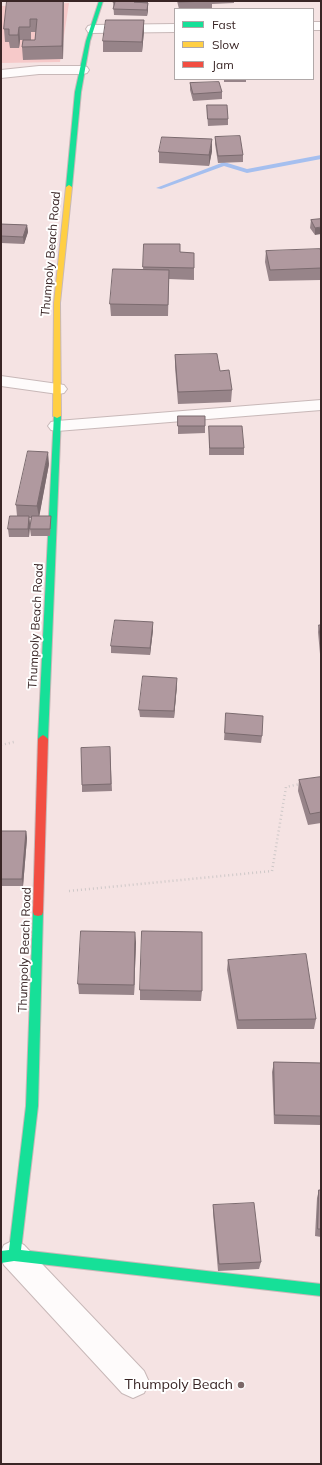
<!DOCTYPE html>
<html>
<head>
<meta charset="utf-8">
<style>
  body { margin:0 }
  #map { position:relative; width:322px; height:1465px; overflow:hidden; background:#f5e3e3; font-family:Mulish,sans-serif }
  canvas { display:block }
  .frame { position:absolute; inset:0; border:2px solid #392525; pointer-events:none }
  .legend { position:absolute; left:174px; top:8px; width:140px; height:72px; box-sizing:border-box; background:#fff; border:1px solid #b0a8a8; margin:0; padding:5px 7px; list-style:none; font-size:12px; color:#392525 }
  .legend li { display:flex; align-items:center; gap:8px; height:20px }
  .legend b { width:20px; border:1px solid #b0a8a8 }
</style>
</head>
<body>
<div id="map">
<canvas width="322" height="1465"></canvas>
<div class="frame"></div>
<ul class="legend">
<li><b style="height:5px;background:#16e098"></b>Fast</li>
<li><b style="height:5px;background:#ffcf43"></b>Slow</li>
<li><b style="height:5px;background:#f24e42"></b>Jam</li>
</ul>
</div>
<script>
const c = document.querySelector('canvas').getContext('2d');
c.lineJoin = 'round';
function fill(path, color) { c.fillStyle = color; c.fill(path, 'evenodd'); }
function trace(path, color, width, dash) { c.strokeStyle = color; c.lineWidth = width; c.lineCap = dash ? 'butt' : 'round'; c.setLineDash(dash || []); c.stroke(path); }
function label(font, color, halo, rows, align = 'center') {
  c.font = font + ' Mulish,sans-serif'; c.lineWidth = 4; c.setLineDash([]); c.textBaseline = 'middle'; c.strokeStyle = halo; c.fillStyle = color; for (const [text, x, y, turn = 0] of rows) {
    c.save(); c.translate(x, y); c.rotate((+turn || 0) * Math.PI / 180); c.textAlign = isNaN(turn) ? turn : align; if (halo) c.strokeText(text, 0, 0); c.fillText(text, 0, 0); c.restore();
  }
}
fill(new Path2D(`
  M69,3L60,62L1,63V6Z`), '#f6c9c9');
fill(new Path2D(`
  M321,155V159L247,173L224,166L161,189L156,188L224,162L247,169Z`), '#a5bfef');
const street = new Path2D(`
  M313,22H321V30H313Z
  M175,24V32L92,33L88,32L86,29L88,26L92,25Z
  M39,66H83L87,67L89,70L87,73L83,74H39L1,78V70Z
  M1,376L58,384L64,385L67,389L64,393L58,394L1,386Z
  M321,400V410L57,431L51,430L48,426L51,422L57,421Z
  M14,1240L24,1245L144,1371L149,1382L144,1393L133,1398L122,1393L4,1265C0,1258 0,1252 4,1245Z`);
const fast = new Path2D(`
  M99,1H103L90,41L81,92L72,187L69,189L66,187L75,92L86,41Z
  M54,414H57L61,416L48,739L46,741H40L38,739Z
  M38,908L42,909L43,912L38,1106L21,1250L321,1284V1296L14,1261L1,1263V1251L9,1250L26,1106L33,912L34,909Z`);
const slow = new Path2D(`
  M69,185L72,187L60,303L61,416L57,418L53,416L54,303L66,187Z`);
const jam = new Path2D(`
  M43,735L46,737L48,739L43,912L42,915L38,916L34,915L33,912L38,739L40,737Z`);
trace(street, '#c8b8b8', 2);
trace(fast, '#c8b8b8', 2);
trace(slow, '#c8b8b8', 2);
trace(jam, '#c8b8b8', 2);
trace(new Path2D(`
  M1,745L14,742
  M69,891L272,871L286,787L300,784`), '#cec8c8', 2.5, [1, 3]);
fill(street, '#fefbfb');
fill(fast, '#16e098');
fill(slow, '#ffcf43');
fill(jam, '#f24e42');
fill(new Path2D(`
  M7,1H64L63,59L23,60L22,47L35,40L36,32H31V40H20L19,48H10L9,42H5L4,29Z
  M113,1H148V10L147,16L114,15Z
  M177,1H234V3L212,4V9H179Z
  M144,20V31L142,52H103V41Z
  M224,79H246V82H224Z
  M190,83L222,92V99L193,101L190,90Z
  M207,105L228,119V125L208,126L207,112Z
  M215,137L243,155V162L218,163L215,144Z
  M212,151L209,166L159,163V152Z
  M321,219L315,235L310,228L311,220Z
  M1,224L27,225L28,232L24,244L1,243Z
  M144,244L180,252L194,253V280L169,279L168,316H111L110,304L143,270Z
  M266,251H321V280L269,281L265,262Z
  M175,355L220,371L232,390L231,402L178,404L175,367Z
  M178,416L205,426V433L178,434Z
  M209,426L244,448V455H209Z
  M49,464L39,516H51V523L50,536H31L30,529L31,518H29L30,524L29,537H9L8,529L17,516L16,505Z
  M319,625H321V654H320L318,632Z
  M153,630L150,655L111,653V646Z
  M177,685L174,718L140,717L139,710Z
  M226,713L262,736L261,743L224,740Z
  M110,747L112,791L82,792V785Z
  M321,777V823L308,825L298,791L299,780Z
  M26,831L27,838L23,886H1V835Z
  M136,942L134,995L79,994L78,984Z
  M228,960L316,1019L314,1029H237L227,970Z
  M140,990L202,991L201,1001L140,1000Z
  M274,1062L321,1063V1125L274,1124L272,1072Z
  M319,1190H321V1237L315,1236L317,1198Z
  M213,1205L261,1262L259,1269L218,1271L213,1213Z`), '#978489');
fill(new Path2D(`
  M63,1H64L63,59L62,46Z
  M147,1H148V10L147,16Z
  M144,20V31L142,52V42Z
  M19,27L20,40L19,48L18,35Z
  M212,139V151L209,166V155Z
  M27,225L28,232L24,244L23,237Z
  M321,227V234L315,235V228Z
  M48,452L49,464L39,518L37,506Z
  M29,516L30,524L29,537L28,529Z
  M153,622V630L150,655V648Z
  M177,678V685L174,718V711Z
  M26,831L27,838L23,886L22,879Z
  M135,932L136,942L134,995V985Z`), '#7b6b6f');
const building = new Path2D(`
  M7,1H63L62,46L22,47L23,40H35L37,19H30V27H19L18,35H9V29H4Z
  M113,1H147V2H134L148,3L147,10L113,9L115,2H113Z
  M179,1H210L179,2Z
  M106,20H144L142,42L103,41Z
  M219,82L222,92L193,94L190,83Z
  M207,105H227L228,119H208Z
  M240,136L243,155L218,156L215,137Z
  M162,137L212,139L209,155L159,152Z
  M321,219V227L315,228L311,220Z
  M1,224L27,225L23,237L1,236Z
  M144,244H180V252L194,253V268L143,267Z
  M320,249L321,251V268L270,270L266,251Z
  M113,269L169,270L168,305L110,304Z
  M217,354L220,371L229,370L232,390L178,392L175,355Z
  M178,416H205V426H178Z
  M209,426H242L244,448H210Z
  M28,451L48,452L37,506L16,505Z
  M10,516H29L28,529H8Z
  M32,516H51L50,529H30Z
  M115,620L153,622L150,648L111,646Z
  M319,625H321V643Z
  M143,676L177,678L174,711L139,710Z
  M226,713L263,716L262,736L225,733Z
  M110,747L111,784L82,785L81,748Z
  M321,777V812L310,814L299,780Z
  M1,831H26L22,879H1Z
  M81,931L135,932L134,985L78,984Z
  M142,931L202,932V991L140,990Z
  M306,954L316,1019L238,1020L228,960Z
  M274,1062L321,1063V1116L275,1115Z
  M319,1190H321V1229H318Z
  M254,1203L261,1262L219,1264L213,1205Z`);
fill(building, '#b0999f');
trace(building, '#7b6b6f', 1);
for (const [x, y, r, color] of [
  [241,1385,4,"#7b6868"]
]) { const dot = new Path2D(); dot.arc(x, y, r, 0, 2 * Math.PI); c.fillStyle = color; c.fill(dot); trace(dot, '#fff', 1.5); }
label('12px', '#392525', '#fff', [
  ["Thumpoly Beach Road",51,254,-85],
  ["Thumpoly Beach Road",36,626,-87],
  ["Thumpoly Beach Road",25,950,-88]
]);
label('14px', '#392525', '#fff', [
  ["Thumpoly Beach",233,1385]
], 'right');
</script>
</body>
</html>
